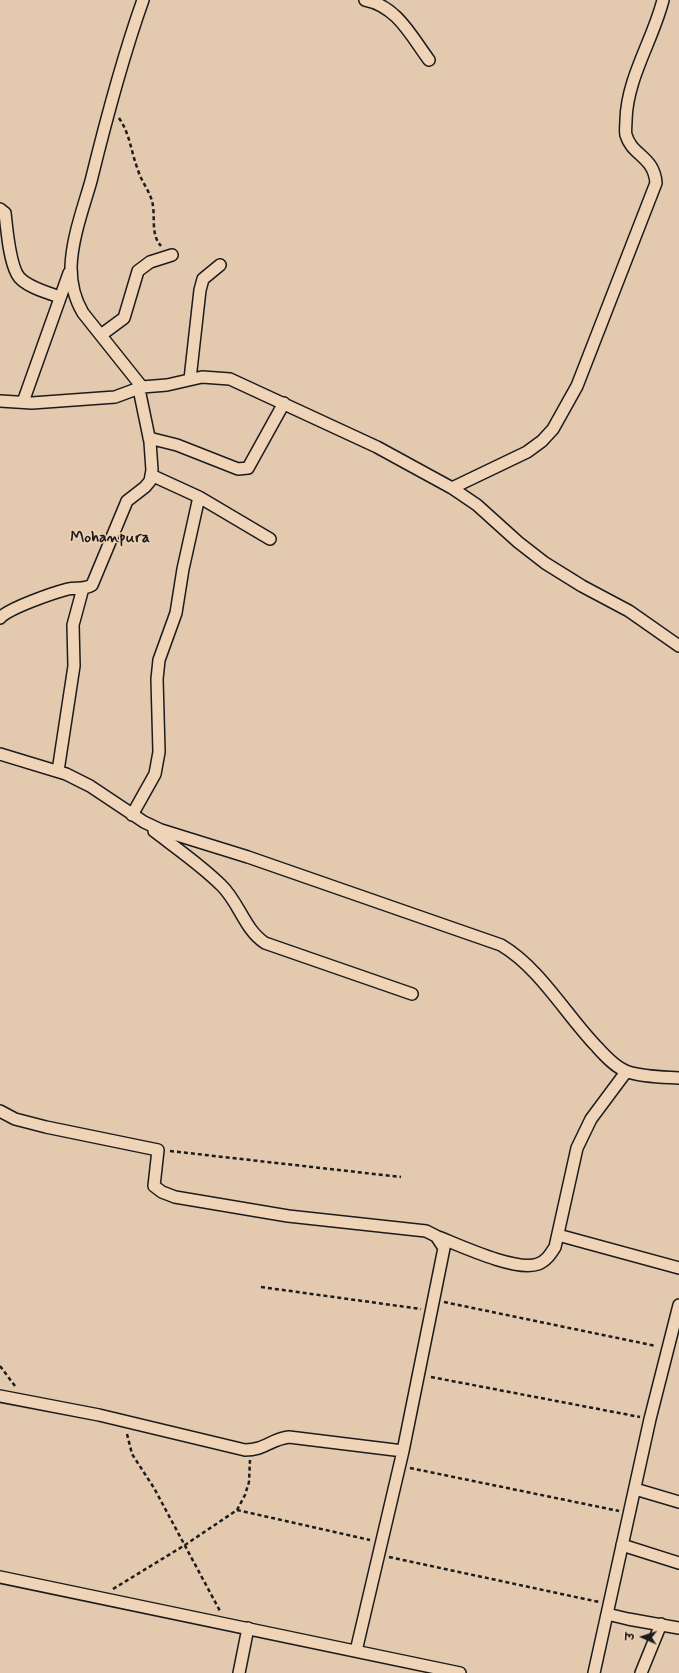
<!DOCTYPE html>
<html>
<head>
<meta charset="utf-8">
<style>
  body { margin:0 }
  #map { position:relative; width:679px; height:1673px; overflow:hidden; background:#e3c9ae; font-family:Mynerve,"Playpen Sans Deva",sans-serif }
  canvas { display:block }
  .north { position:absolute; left:623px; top:1617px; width:40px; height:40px; -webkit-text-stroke:3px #f0d4b7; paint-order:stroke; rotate:273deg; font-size:11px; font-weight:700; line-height:16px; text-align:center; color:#1c1c1c }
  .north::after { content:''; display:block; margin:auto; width:14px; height:18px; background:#1c1c1c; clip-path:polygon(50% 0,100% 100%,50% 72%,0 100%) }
</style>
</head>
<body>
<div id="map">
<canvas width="679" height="1673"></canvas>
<div class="north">उ</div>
</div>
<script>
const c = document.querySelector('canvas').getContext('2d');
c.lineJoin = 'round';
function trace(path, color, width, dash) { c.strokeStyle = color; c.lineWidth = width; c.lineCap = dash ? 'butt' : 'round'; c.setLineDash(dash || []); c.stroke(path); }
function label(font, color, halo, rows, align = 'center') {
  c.font = font + ' Mynerve,sans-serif'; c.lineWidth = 3; c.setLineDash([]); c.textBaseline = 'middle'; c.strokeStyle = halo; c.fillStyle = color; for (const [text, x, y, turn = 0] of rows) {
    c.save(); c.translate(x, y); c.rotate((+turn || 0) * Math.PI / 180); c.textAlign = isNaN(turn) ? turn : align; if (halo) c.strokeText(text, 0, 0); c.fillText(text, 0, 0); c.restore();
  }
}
const street = new Path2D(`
  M365,0C397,6 411,36 429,60
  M0,209L5,213C7,230 9,259 17,274C23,286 48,293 60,297
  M101,335L124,318L138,271L150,262L172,255
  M190,379L200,290L203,279L220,265
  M142,387L83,313C74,298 71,284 71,267C72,238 83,209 91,181C106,120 122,59 143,0
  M0,401L32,403L115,397L142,387L167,385L202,377L230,379L377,447L452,488L477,505L518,542L545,563L582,586L629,611L679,646
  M23,402L69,273
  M149,438L177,445L238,469L248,468L284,403
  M151,475L199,497L270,539
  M452,488L527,452L542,441L553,429L577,386L656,183C654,156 632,156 626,135C625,131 626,125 626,120C627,78 653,40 663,0
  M0,618C9,608 53,593 68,589C76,587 84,590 92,585L127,501L145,487L150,481L152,470L150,442L139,389
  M0,754L66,774L90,786L144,822L161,830L248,857L501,945C540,968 566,1015 597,1047C605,1056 616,1068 628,1072C644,1077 662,1077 679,1078
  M58,771L74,666L73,625L83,588
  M132,815L155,774L159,752L157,679L159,660L176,613L183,569L199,497
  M154,831C176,848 201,865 221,885C239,902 244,929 265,943L412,994
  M0,1111L15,1119L46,1127L158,1150L154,1186L162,1192L175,1197L288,1216L426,1231L436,1236L444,1248L403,1451L356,1651
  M558,1235L679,1268
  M436,1236C459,1245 516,1272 538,1264C546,1261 550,1255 555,1247L577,1148L591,1119L626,1072
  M0,1396L99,1415L245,1450C265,1450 271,1439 289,1437L403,1451
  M635,1489L679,1502
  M622,1545L679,1563
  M0,1577L460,1673
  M607,1614L628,1619L679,1628
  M239,1673L248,1628
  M594,1673L650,1419L679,1305
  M641,1673L661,1624`);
trace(street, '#1c1c1c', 14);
trace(new Path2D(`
  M119,118C130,134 131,152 138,170C141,181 149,190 152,201C156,216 150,234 161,246
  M170,1151L401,1177
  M261,1287L421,1309
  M444,1302L656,1346
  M0,1366L15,1386
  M431,1377L640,1417
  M127,1434L132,1454L154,1488L220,1611
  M410,1468L619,1511
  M237,1510L370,1540
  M389,1557L599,1602
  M113,1589L185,1545L237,1510L245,1495L249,1482L250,1460`), '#1c1c1c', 2.5, [4, 3]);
trace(street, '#f0d4b7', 11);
label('bold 16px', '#1c1c1c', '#f0d4b7', [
  ["Mohanpura",110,539]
]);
</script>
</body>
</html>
